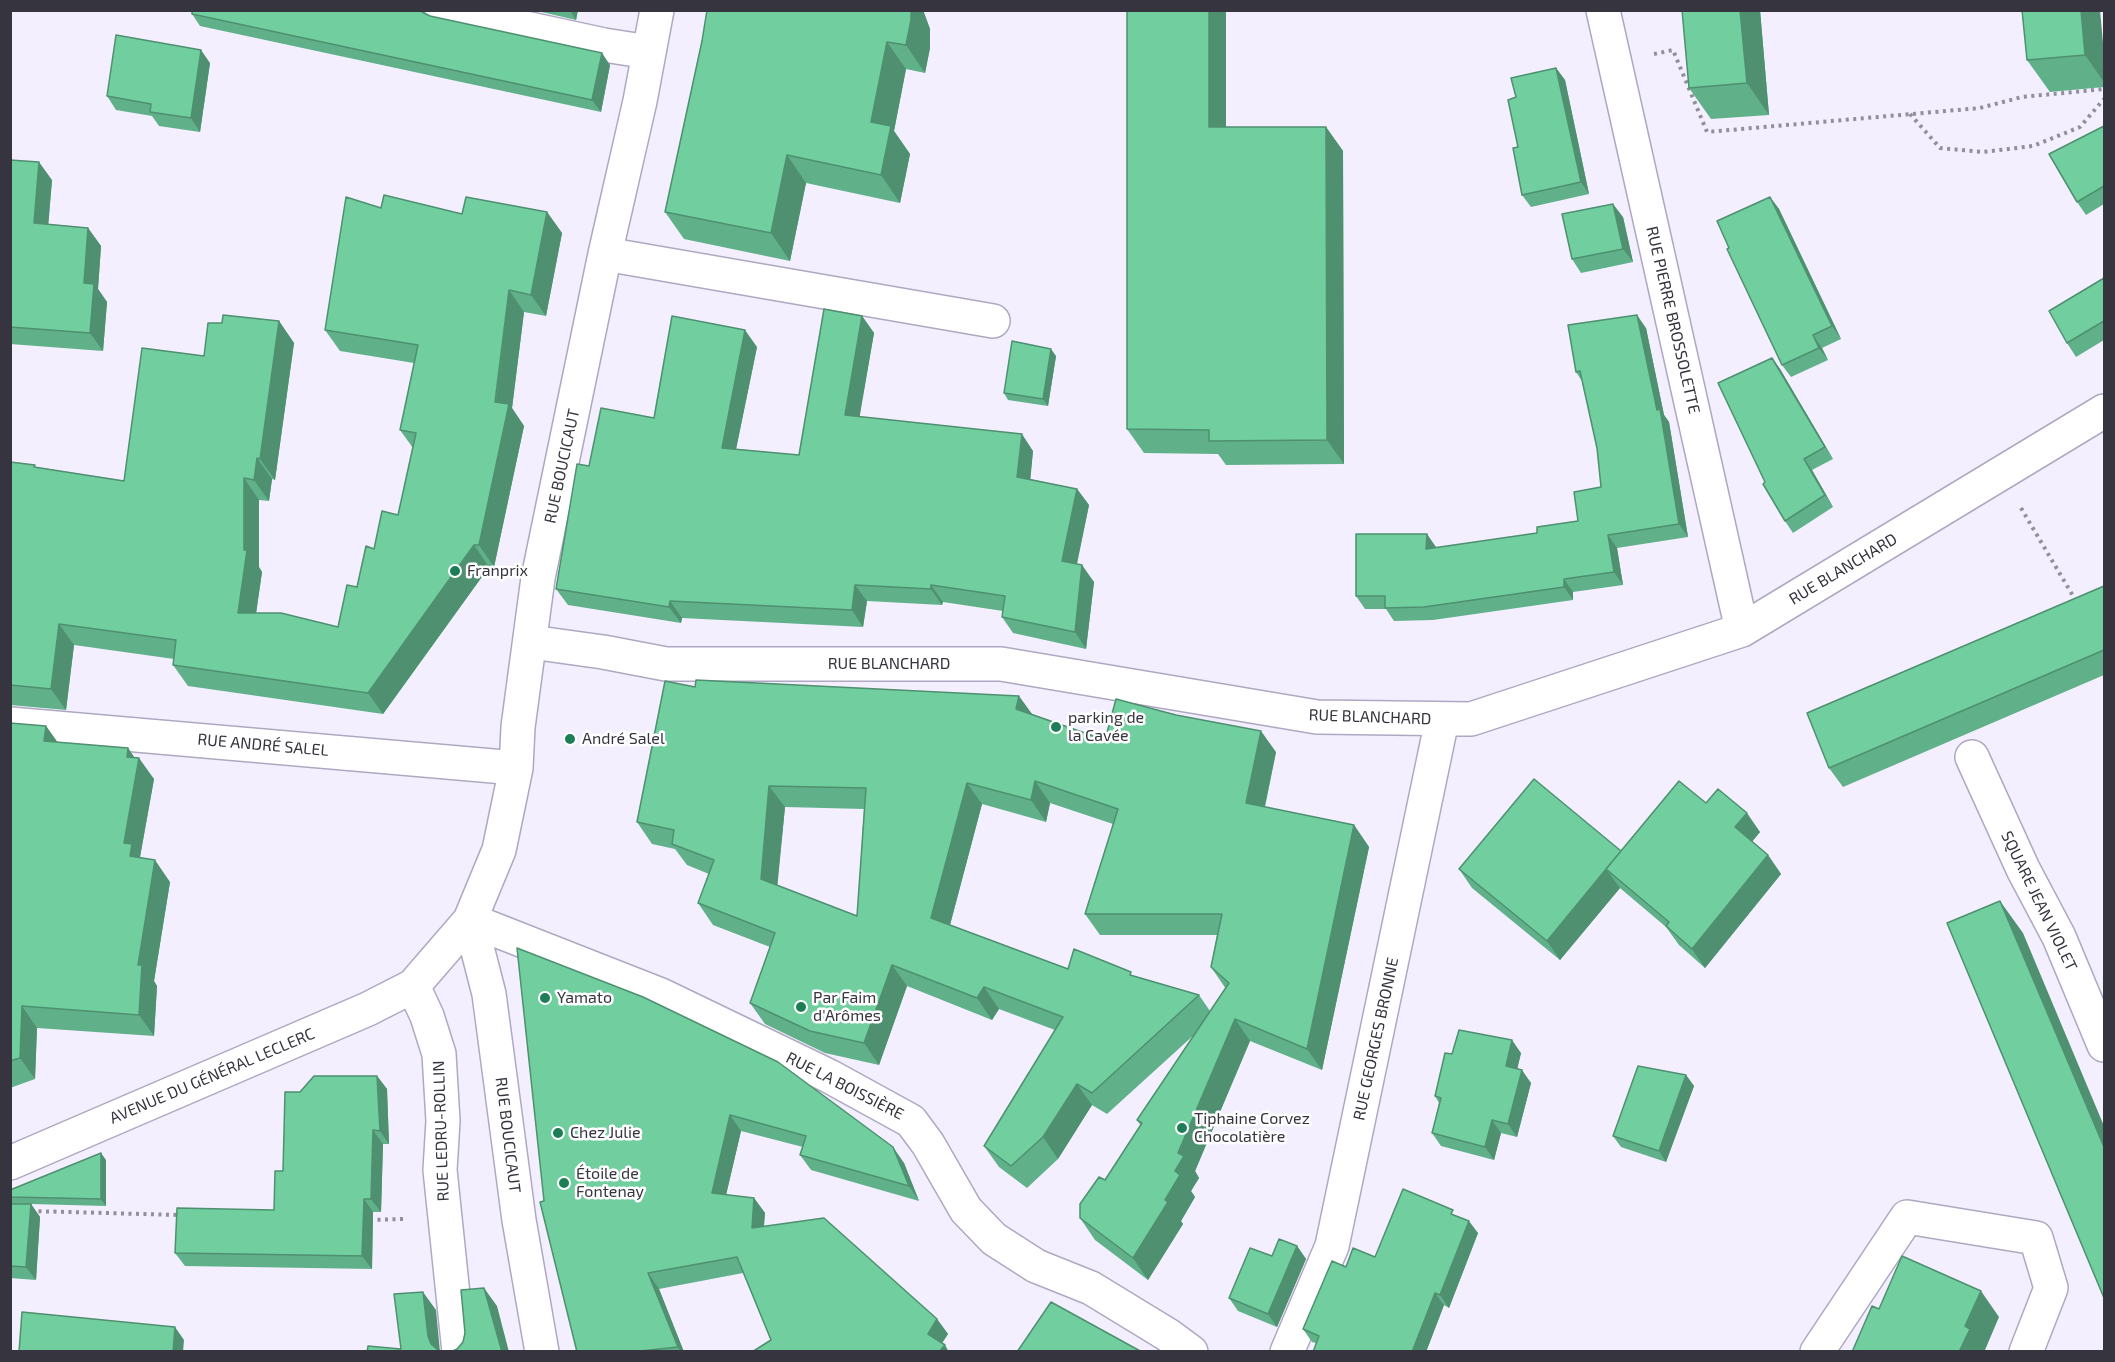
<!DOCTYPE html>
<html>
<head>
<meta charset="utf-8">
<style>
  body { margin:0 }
  #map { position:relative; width:2115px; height:1362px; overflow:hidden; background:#f3efff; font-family:"Exo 2",sans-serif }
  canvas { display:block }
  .frame { position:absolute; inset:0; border:12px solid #36343e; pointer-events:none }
</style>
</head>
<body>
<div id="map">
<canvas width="2115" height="1362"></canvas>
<div class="frame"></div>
</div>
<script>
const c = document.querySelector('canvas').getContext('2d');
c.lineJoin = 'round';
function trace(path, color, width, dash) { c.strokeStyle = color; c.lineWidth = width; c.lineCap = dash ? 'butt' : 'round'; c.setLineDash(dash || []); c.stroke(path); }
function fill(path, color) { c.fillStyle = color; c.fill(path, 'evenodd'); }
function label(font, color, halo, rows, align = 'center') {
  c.font = font + ' "Exo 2",sans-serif'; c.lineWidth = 5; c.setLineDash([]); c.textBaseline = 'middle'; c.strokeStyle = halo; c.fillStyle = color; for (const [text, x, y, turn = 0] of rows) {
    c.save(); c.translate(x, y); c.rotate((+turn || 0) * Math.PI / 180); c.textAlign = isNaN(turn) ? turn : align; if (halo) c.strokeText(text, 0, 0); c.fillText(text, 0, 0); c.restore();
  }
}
const minor = new Path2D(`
  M442,10L604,45L649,52
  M1603,10L1742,630
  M605,254L993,321
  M531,642L603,652L666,664H1001L1317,717L1471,719L1742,630L2104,411
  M10,724L516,768
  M1972,757L2023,869L2059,937L2104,1045
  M470,920L661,995L829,1076L911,1121L928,1144L966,1210L994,1239L1036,1266L1091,1288L1168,1335L1191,1352
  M470,920L489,994L519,1220L542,1352
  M413,986L427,1016L439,1054L443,1121L440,1170L459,1352
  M10,1163L368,1009L413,986L470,920L499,850L516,768L518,727L538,578L605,254L640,101L657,10
  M1287,1352L1332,1246L1442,720
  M1817,1352L1907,1217L2036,1238L2051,1288L2026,1352`);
trace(minor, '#afa8c2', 36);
trace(new Path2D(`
  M1654,54L1673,50L1707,132L1980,108L2022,97L2104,89
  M1910,114L1940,148L1983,152L2033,146L2080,127L2104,99
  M2021,508L2076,601
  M31,1211L179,1215
  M370,1220L404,1219`), '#928f9c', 4, [3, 4.5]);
trace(minor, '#fff', 33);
fill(new Path2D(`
  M533,10H578L576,20Z
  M707,10H923L930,29V48L925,73L906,69L894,131L910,154L900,203L806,183L790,261L684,239L665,212L702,41Z
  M1127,10H1226V127H1326L1343,151L1344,464L1226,465L1218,454L1144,453L1127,429Z
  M1760,10L1769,115L1711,119L1689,88Z
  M2022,10L2104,54V87L2050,92L2027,60Z
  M422,12L430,16L610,65L601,112L200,26L192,14Z
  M210,63L200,132L159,126L152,116L116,110L107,96Z
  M1556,68L1565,80L1589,194L1531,207L1522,195L1516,97Z
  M2104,126V204L2086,215L2077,202Z
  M10,160L52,180L48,224L88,228L101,246L98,289L107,302L103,351L10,344Z
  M1770,197L1779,209L1841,339L1822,348L1828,360L1791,377L1782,365L1729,248Z
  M381,208L462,214L547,212L562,233L546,316L524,312L512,408L524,426L494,567H489L383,714L188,686L173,665L174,659L74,645L66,710L10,705V462L36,467L124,481L204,356L279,321L294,343L275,480L272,479L269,501L259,500V567L262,572L256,613L338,627L374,549L398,515L413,448L400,430L414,363L340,351L325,330Z
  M1623,217L1633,262L1581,273L1572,259Z
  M2104,278V340L2076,357L2067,343Z
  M862,316L874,333L859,417L1033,451L1030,479L1077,489L1089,505L1077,564L1094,582L1086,649L1013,633L1002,617L1003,611L943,602L942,605L867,601L863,627L682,618L681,623L568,605L556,589L589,466L654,418L757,347L736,449L799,455Z
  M1646,328L1664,415L1669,422L1688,537L1617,548L1623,585L1573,592V600L1433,620L1394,621L1386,609H1365L1356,596L1436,547V548L1537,533L1578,521L1601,487L1597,448L1582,381L1576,372Z
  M1056,356L1048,406L1008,400L1004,393Z
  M1772,358L1780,369L1833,459L1812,470L1833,507L1793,533L1785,521L1765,482Z
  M2104,586V675L1843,787L1829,768Z
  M695,687L1032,714L1105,740L1276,752L1265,807L1354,825L1369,847L1322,1070L1250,1041L1195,1171L1199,1178L1191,1191L1195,1197L1181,1221L1183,1224L1148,1280L1095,1240L1080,1218L1141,1126L1137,1120L1195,1034L1107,1114L1092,1105L1058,1159L1027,1188L999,1167L984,1146L1055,1030L999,1009L992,1020L907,986L879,1065L825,1053L765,1024L750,1003L770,947L713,925L698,903L709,874L687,865L675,849L652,844L637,822ZM1050,803L1113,824L1085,914L1100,935H1217L1211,967L1226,989L1210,1011L1199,995L1135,976L1068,969L950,925L982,804L1046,822ZM785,807L864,809L857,916L777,885Z
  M10,723L46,726L57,742L128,748L134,757L154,779L140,857L170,882L154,981L157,986L154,1036L37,1028L35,1079L10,1088Z
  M1706,803L1760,832L1752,842L1768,855L1781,874L1705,968L1679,945L1666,927L1620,888L1560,960L1472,888L1459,869L1621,851Z
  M517,948L904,1163L919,1201L811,1170L800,1155L803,1147L741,1131L726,1195L754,1198L765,1213L764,1227L937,1319L948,1334L942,1343L771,1340L743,1273L659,1289L684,1352H577L544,1201Z
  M1521,1053L1517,1068L1531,1083L1517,1137L1501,1133L1494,1160L1441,1146L1432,1133L1439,1103L1435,1096L1452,1054Z
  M1686,1075L1694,1086L1666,1162L1621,1147L1613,1136Z
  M377,1076L387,1089L389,1144H383L381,1212H373L372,1269L185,1266L175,1253L274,1210L300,1092Z
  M106,1160V1206L31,1204L40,1217L36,1280L10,1278V1190Z
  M1457,1216L1478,1233L1449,1308L1444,1305L1426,1352H1313L1316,1343L1312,1342L1303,1329L1346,1267L1375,1257Z
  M1297,1246L1306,1259L1277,1327L1238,1311L1229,1298Z`), '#60b189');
fill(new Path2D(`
  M570,10H578L576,20Z
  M911,10H923L930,29V48L925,73L906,45Z
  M1209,10H1226V151L1209,127Z
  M1740,10H1760L1769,115L1747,83Z
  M2081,10H2100L2104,54V82L2085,55Z
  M887,42L906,69L894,131L910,154L900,203L881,175L871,122Z
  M201,50L210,63L200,132L191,118Z
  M602,53L610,65L601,112L592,100Z
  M1556,68L1565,80L1589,194L1581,182Z
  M1326,127L1343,151L1344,464L1327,440Z
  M787,155L806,183L790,261L771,233Z
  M39,162L52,180L47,241L34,223Z
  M1770,197L1779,209L1841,339L1832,326Z
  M1613,204L1623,217L1633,262L1623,249Z
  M547,212L562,233L546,316L531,295Z
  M88,228L101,246L98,289L107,302L103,351L90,333L84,283Z
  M509,290L524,312L512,408L524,426L494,567L479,545Z
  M1637,315L1646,328L1664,415L1669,422L1688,537L1679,524L1657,410Z
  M862,316L874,333L857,432L845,415Z
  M279,321L294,343L275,480L260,459Z
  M745,330L757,347L733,464L722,448Z
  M1813,335L1822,348L1828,360L1819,348Z
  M1051,349L1056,356L1048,406L1043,399Z
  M1772,358L1780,369L1833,459L1825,447Z
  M1022,434L1033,451L1029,494L1017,477Z
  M257,458L272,479L269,501L254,480Z
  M1804,459L1812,470L1833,507L1825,495Z
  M244,478L259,500V567L262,572L253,635L238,613L244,550Z
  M1077,489L1089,505L1074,577L1062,561Z
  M1427,534L1436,547V562L1426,549Z
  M1608,535L1617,548L1623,585L1614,572Z
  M474,545L489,567L383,714L368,693Z
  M1082,565L1094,582L1086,649L1075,632Z
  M1564,579L1573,592V600L1564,587Z
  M855,585L867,601L863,627L852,610Z
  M931,585L943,602L942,605L931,589Z
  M670,601L682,618L681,623L669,607Z
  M59,624L74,645L66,710L51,689Z
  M1019,696L1035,718L1016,709Z
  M46,726L61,747L44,741Z
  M1261,731L1276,752L1261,824L1246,803Z
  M128,748L138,763L139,758L154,779L140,857L147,866L130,856L124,843Z
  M1035,781L1050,803L1046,822L1031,800Z
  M967,783L982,804L946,940L931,918Z
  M769,786L785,807L776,900L761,879Z
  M1747,813L1760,832L1748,846L1735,827Z
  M1354,825L1369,847L1322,1070L1307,1049Z
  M1621,851L1606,869L1620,888L1560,960L1547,941Z
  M1768,855L1781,874L1705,968L1692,949Z
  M155,860L170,882L154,981L157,986L154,1036L139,1015L138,965Z
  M2000,901L2023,933L2104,1126V1147Z
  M892,965L907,986L879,1065L864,1043Z
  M984,987L999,1009L992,1020L977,998Z
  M22,1006L37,1028L35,1079L20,1058Z
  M1235,1019L1250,1041L1195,1171L1199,1178L1191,1191L1195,1197L1181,1221L1183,1224L1148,1280L1133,1258L1165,1200L1178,1153Z
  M1512,1040L1521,1053L1515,1079L1506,1066Z
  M1522,1070L1531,1083L1517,1137L1508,1124Z
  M1686,1075L1694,1086L1666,1162L1659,1151Z
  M377,1076L387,1089L389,1144L380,1131Z
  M1077,1084L1092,1105L1058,1159L1043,1137Z
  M730,1115L741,1131L723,1208L712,1193Z
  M1492,1120L1501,1133L1494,1160L1485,1147Z
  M373,1130L383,1144L381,1212L371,1199Z
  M893,1147L904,1163L919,1201L909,1186Z
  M101,1153L106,1160V1206L101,1199Z
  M754,1198L765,1213L762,1243L752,1228Z
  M364,1199L373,1212L372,1269L362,1256Z
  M31,1204L40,1217L36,1280L26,1267Z
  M1469,1221L1478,1233L1449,1308L1440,1295Z
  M1297,1246L1306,1259L1277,1327L1268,1314Z
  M648,1273L659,1289L684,1352H681L678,1347Z
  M484,1288L497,1306L509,1352H502Z
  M1981,1291L1999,1317L1985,1350L1986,1352H1959L1965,1326Z
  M423,1292L436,1310L440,1352L431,1344L428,1336Z
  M1435,1293L1444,1305L1426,1352H1412Z
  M937,1319L948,1334L938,1349L928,1334Z
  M175,1327L184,1340L183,1352H173Z
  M945,1345L949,1352H939Z`), '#4e906f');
const building = new Path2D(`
  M192,10H420L422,12L430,16L602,53L592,100L192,14Z
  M707,10H911V20L906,45L887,42L871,122L891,126L881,175L787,155L771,233L665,212L702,41Z
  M1127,10H1209V127H1326L1327,440L1209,441V430L1127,429Z
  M1682,10H1740L1747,83L1689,88Z
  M2022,10H2081L2085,55L2027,60Z
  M116,35L201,50L191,118L150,112L151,104L107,96Z
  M1556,68L1581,182L1522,195L1513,148L1518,147L1508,100L1516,97L1511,78Z
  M2104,126V186L2077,202L2049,154Z
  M10,160L39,162L34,223L88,228L84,283L94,284L90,333L10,327Z
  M384,195L462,214L466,197L547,212L531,295L509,290L495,402L509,404L479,545H474L368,693L173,665L176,640L59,624L51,689L10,685V462L35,465L34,467L124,481L142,348L204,356L208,323H222L223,315L279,321L260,459L257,458L254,480L244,478V550H247L238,613H281L338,627L347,585L357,587L366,546L374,549L382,511L398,515L416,433L400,430L418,345L325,330L346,197L381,208Z
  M1770,197L1832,326L1813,335L1819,348L1782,365L1727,249L1729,248L1717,221Z
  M1613,204L1623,249L1572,259L1562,214Z
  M2104,278V321L2067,343L2049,311Z
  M824,309L862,316L845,415L1022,434L1017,477L1077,489L1062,561L1082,565L1075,632L1002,617L1005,596L931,585V589L855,585L852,610L670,601L669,607L556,589L577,464L589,466L601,408L654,418L672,316L745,330L722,448L799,455Z
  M1637,315L1657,410L1660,409L1679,524L1608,535L1614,572L1564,579V587L1424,607L1385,608V596H1356V534H1427L1426,549L1537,533V527L1578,521L1574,492L1601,487L1597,448L1580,371L1576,372L1568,325Z
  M1012,341L1051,349L1043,399L1004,393Z
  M1772,358L1825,447L1804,459L1825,495L1785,521L1763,484L1765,482L1718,383Z
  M2104,586V650L1829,768L1807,713Z
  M696,680L1019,696L1016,709L1105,740L1116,699L1176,715L1261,731L1246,803L1354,825L1307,1049L1235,1019L1178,1153L1184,1156L1175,1171L1180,1175L1165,1200L1168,1202L1133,1258L1080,1218V1204L1099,1177L1105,1180L1142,1123L1137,1120L1229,983L1211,967L1222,914H1085L1118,809L1035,781L1031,800L967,783L931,918L1068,969L1074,949L1131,972L1130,975L1199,995L1092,1093L1077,1084L1043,1137L1011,1166L984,1146L1063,1017L984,987L977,998L892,965L864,1043L810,1031L750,1003L775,933L698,903L714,860L672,844L674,830L637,822L665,681L695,687ZM769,786L866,788L857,916L761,879Z
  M10,723L46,726L44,741L128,748L127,757L139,758L124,843L132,844L130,856L155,860L138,965H142L139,1015L22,1006L20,1058L10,1061Z
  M1534,779L1621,851L1547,941L1459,869Z
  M1679,781L1706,803L1718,789L1747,813L1735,827L1768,855L1692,949L1666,926L1669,922L1606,869Z
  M2000,901L2104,1147V1298L1947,923Z
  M517,948L643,997L778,1062L893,1147L909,1186L800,1155L806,1136L730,1115L712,1193L754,1198L752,1228L824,1218L937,1319L928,1334L945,1345L939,1352H752L771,1340L737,1257L648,1273L678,1347L631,1352H577L540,1202L544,1201Z
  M1459,1030L1512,1040L1506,1066L1522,1070L1508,1124L1492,1120L1485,1147L1432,1133L1441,1098L1435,1096L1445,1053L1452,1054Z
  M1638,1066L1686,1075L1659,1151L1613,1136Z
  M314,1076H377L380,1131L373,1130L371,1199H364L362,1256L175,1253L177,1208L274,1210L275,1171H283L285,1092H300Z
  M101,1153V1199L10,1197V1190Z
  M1403,1189L1453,1210L1451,1214L1469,1221L1440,1295L1435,1293L1412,1352H1313L1319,1336L1303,1329L1332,1261L1346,1267L1353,1248L1375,1257Z
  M10,1204H31L26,1267L10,1266Z
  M1279,1239L1297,1246L1268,1314L1229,1298L1250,1248L1272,1256Z
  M1902,1256L1981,1291L1965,1326L1970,1329L1959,1352H1852L1872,1306L1879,1309Z
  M484,1288L502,1352H451L457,1349L463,1342L465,1333L461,1290Z
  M423,1292L428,1336L431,1344L439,1351L441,1352H367L368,1346L401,1349L394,1294Z
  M1051,1302L1142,1352H1017Z
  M22,1312L175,1327L173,1352H19Z`);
fill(building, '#70ce9f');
trace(building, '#4e906f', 1.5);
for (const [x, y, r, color] of [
  [455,571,6,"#1d7e56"],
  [1056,727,6,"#1d7e56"],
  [570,739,6,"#1d7e56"],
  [545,998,6,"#1d7e56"],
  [801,1007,6,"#1d7e56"],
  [1182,1128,6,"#1d7e56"],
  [558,1133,6,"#1d7e56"],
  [564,1183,6,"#1d7e56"]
]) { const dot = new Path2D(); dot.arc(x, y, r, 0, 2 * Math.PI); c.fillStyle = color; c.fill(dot); trace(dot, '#fff', 2); }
label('16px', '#36343e', '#fff', [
  ["RUE PIERRE BROSSOLETTE",1673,320,77],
  ["RUE BOUCICAUT",562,466,-78],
  ["RUE BLANCHARD",1843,569,-31],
  ["RUE BLANCHARD",889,664],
  ["RUE BLANCHARD",1370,717,2],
  ["RUE ANDRÉ SALEL",263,745,5],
  ["SQUARE JEAN VIOLET",2039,901,64],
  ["RUE GEORGES BRONNE",1376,1039,-78],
  ["AVENUE DU GÉNÉRAL LECLERC",212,1076,-23],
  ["RUE LA BOISSIÈRE",845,1086,27],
  ["RUE LEDRU-ROLLIN",441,1131,-92],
  ["RUE BOUCICAUT",508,1135,83]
]);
label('16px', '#36343e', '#fff', [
  ["Franprix",467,571],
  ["parking de",1068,718],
  ["la Cavée",1068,736],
  ["André Salel",582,739],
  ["Yamato",557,998],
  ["Par Faim",813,998],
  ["d'Arômes",813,1016],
  ["Tiphaine Corvez",1194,1119],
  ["Chocolatière",1194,1137],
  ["Chez Julie",570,1133],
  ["Étoile de",576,1174],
  ["Fontenay",576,1192]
], 'left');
</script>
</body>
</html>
